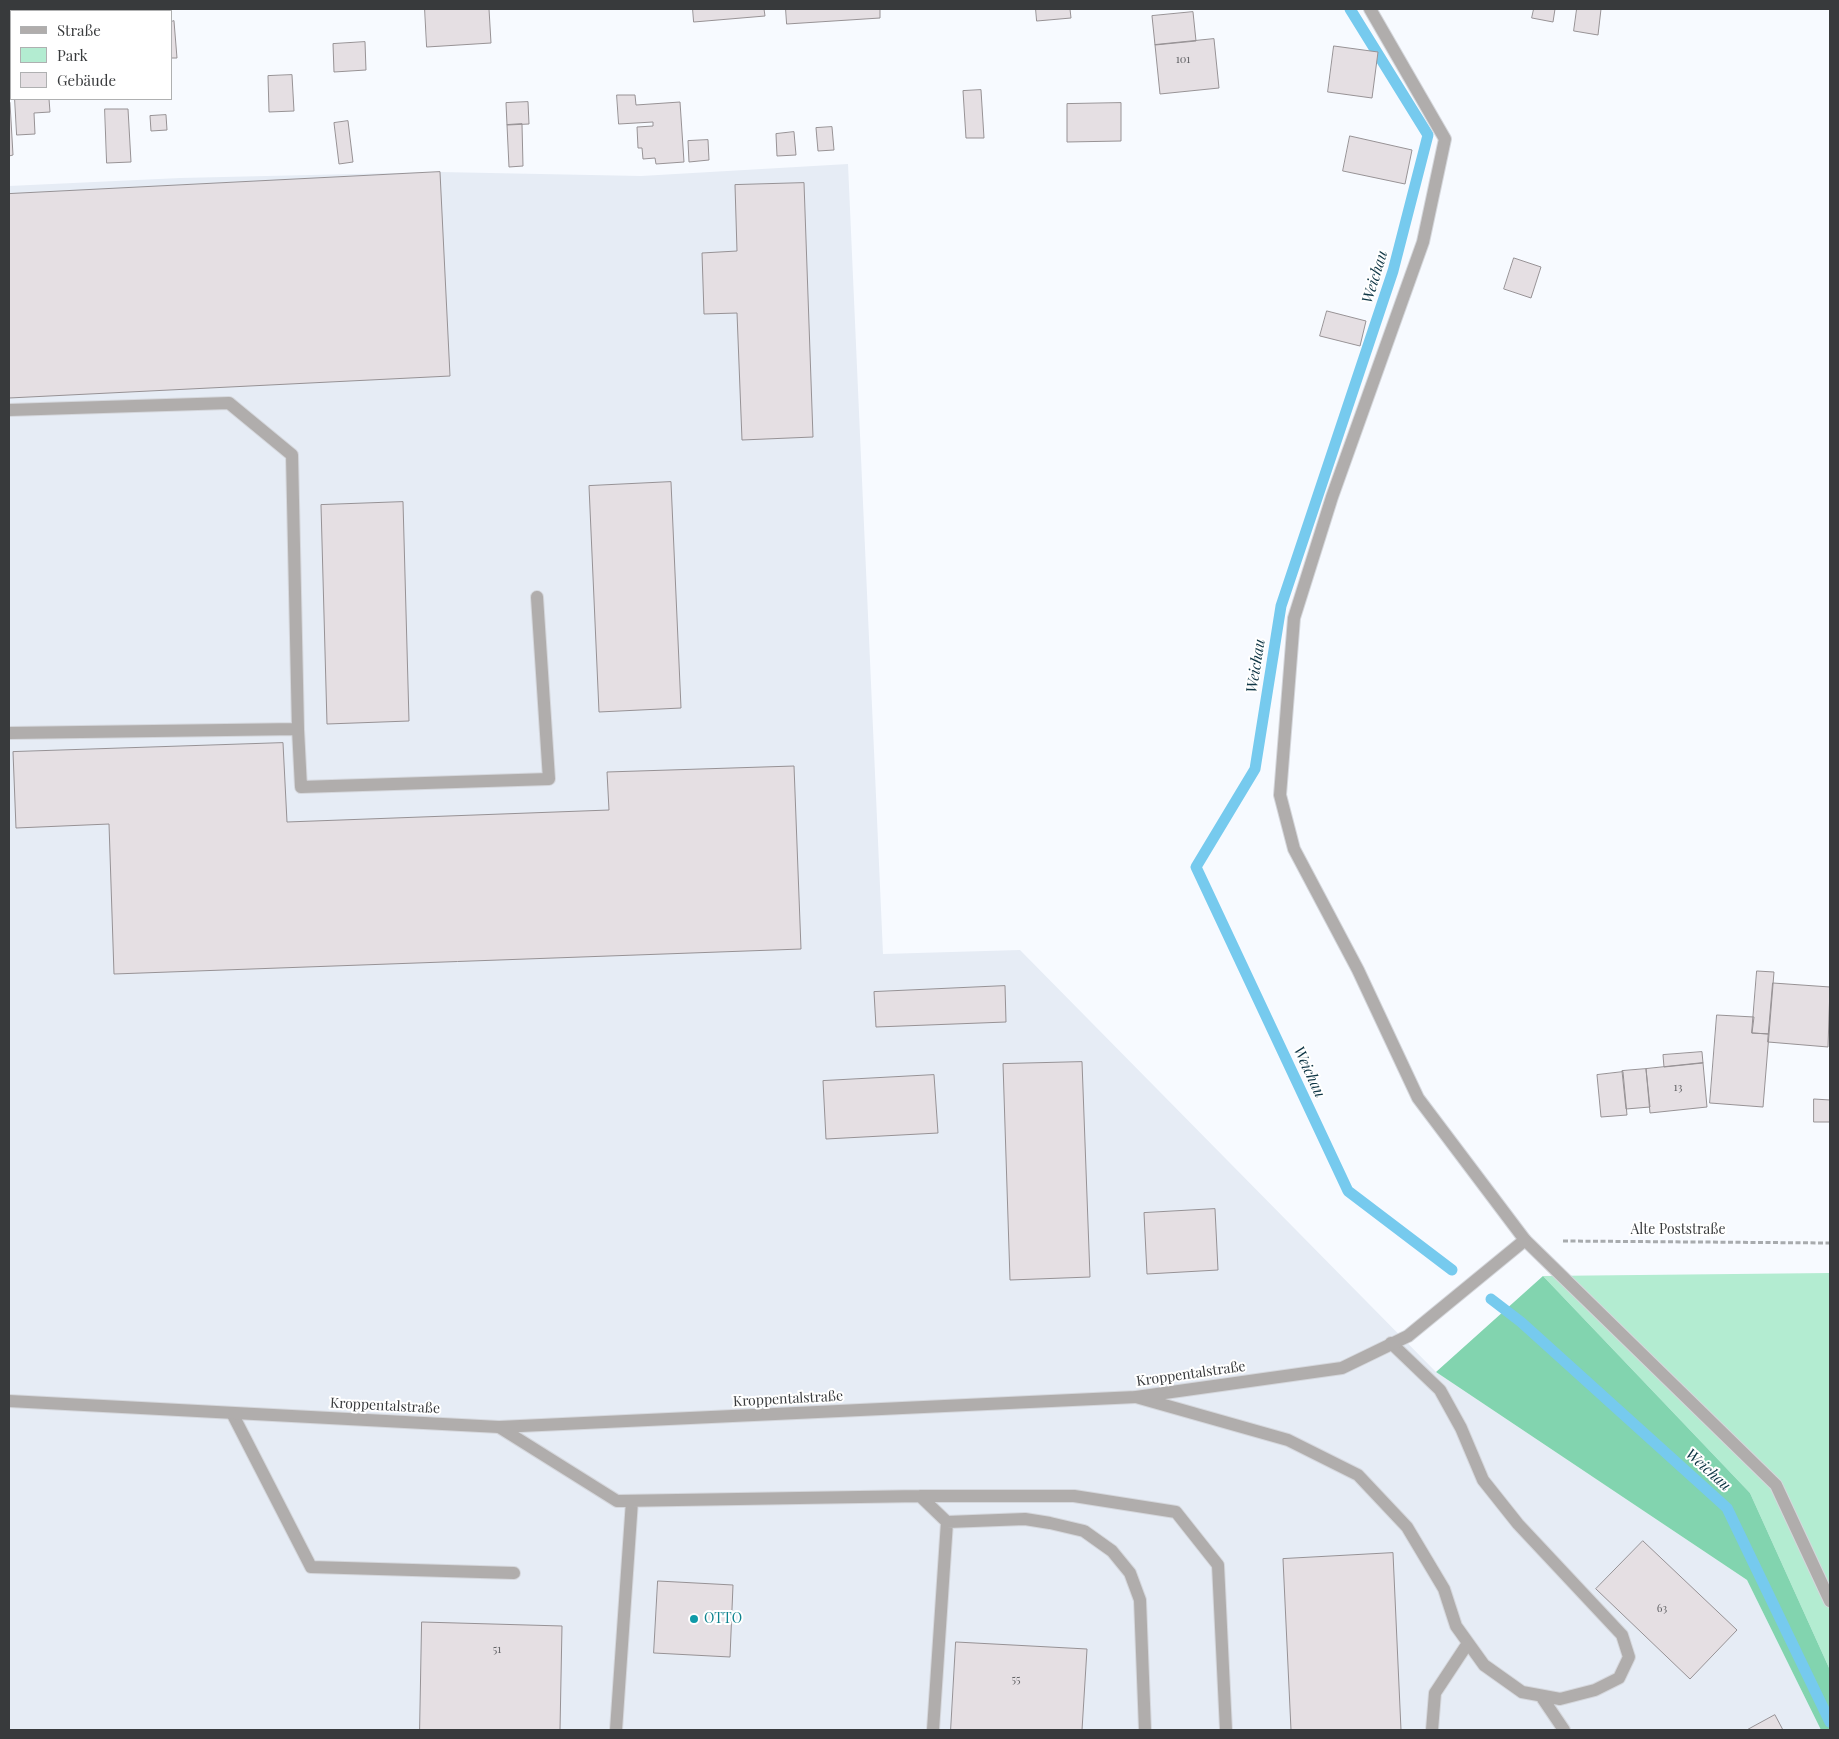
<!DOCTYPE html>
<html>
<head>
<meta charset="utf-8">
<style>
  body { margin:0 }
  #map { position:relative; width:1839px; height:1739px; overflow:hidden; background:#f7faff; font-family:"Playfair Display",serif }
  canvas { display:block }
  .frame { position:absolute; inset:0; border:10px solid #383a3c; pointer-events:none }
  .legend { position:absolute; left:10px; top:10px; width:162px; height:90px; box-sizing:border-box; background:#fff; border:1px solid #afb0b1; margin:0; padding:6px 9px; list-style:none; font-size:15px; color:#383a3c }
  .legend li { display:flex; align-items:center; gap:10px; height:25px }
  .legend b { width:25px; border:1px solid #afb0b1 }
</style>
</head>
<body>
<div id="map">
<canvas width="1839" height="1739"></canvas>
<div class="frame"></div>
<ul class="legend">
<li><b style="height:6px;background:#b0adac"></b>Straße</li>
<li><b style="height:14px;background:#b3ecd1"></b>Park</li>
<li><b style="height:14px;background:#e5dfe3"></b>Gebäude</li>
</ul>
</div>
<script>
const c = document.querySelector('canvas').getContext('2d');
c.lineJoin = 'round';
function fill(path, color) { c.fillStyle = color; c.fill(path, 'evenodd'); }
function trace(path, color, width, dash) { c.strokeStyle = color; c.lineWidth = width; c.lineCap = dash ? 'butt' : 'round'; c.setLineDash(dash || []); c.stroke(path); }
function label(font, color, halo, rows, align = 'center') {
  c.font = font + ' "Playfair Display",serif'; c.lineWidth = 4; c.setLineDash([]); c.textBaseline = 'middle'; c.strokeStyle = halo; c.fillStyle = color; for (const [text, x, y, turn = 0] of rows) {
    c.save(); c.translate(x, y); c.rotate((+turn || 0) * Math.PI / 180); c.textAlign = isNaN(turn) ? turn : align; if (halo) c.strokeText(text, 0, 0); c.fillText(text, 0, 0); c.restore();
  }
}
fill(new Path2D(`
  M848,164L883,954L1020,950L1436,1372L1747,1580L1821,1730H9V186L180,178L440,172L641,176Z`), '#e6ecf5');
fill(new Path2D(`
  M1830,1273V1670L1750,1493L1543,1276Z`), '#b3ecd1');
fill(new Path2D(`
  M1543,1276L1750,1493L1830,1670V1730H1821L1747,1580L1436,1372Z`), '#82d4af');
trace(new Path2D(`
  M1350,9L1428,135L1393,271L1281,606L1255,769L1196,867L1348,1191L1452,1270
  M1491,1299L1521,1322L1727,1508L1830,1722`), '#76caee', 11);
const building = new Path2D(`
  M33,9H79L80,11H33Z
  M112,9H165L166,11H112Z
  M425,9H489L491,43L427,47Z
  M693,9H764L765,16L694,22Z
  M786,9H880V18L787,24Z
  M1036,9H1070L1071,18L1037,21Z
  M1534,9H1555L1553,22L1532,18Z
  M1577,9H1601L1598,35L1574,31Z
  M1193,12L1196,41L1155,45L1152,16Z
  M174,21L177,58H171V22Z
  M1214,39L1219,88L1160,94L1155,45Z
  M365,42L366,70L334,72L333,44Z
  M1334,46L1378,52L1372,98L1328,92Z
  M292,75L294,111L269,112L268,76Z
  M981,90L984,138H966L963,91Z
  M617,95H635L636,105L680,102L684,162L656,164L655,158L643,159L642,148H638L637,127L653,126V122L619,124Z
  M15,99H49L50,112L34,113L35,134L17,135Z
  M528,102L529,124L507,125L506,103Z
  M10,103L13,155L9,156V104Z
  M1121,103V141L1067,142V104Z
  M105,109H128L131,162L107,163Z
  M166,115L167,130L151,131L150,116Z
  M348,121L353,162L339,164L334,123Z
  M522,124L523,166L509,167L507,125Z
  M832,127L834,150L818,151L816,128Z
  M794,132L796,155L777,156L776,134Z
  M1350,136L1412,150L1405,184L1343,171Z
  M708,140L709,160L689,162L688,141Z
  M440,172L450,376L9,398V194Z
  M804,183L813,437L742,440L737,313L704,314L702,253L737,251L735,185Z
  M1514,258L1541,267L1531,298L1504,289Z
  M1327,311L1366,321L1360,346L1320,336Z
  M671,482L681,708L599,712L589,486Z
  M403,502L409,721L327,724L321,505Z
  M283,743L287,822L609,810L607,772L794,766L801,949L114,974L109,824L16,828L13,752Z
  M1757,971L1774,972L1769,1034L1752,1033Z
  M1773,983L1830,987L1828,1047L1768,1042Z
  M1005,986L1006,1022L876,1027L874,992Z
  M1717,1015L1754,1017L1752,1033L1769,1034L1763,1107L1710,1103Z
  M1702,1052L1703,1063L1664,1067L1663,1055Z
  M1082,1062L1090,1277L1010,1280L1003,1064Z
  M1703,1063L1707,1107L1650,1113L1646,1069Z
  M1646,1069L1650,1107L1626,1109L1622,1071Z
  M1623,1072L1627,1115L1601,1117L1597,1075Z
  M934,1075L938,1133L826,1139L823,1081Z
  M1814,1099L1830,1100V1122H1814Z
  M1215,1209L1218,1270L1147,1274L1144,1213Z
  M1643,1541L1737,1630L1690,1679L1596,1589Z
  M1393,1553L1401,1730H1291L1283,1559Z
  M658,1581L733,1585L730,1657L654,1653Z
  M422,1622L562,1626L560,1730H420Z
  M956,1642L1087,1649L1082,1730H951Z
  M1775,1715L1783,1730H1747Z`);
fill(building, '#e5dfe3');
trace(building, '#979295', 1);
const service = new Path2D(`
  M1370,9L1445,139L1423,242L1332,497L1294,618L1280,795L1294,849L1358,970L1418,1098L1525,1240L1776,1485L1830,1601
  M9,410L229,403L292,455L298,729
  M9,733L298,729L301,787L549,779L537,597
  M1136,1397L1288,1440L1358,1475L1407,1527L1444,1589L1456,1626L1484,1665L1522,1692L1560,1699L1595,1690L1619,1678L1629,1657L1622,1635L1518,1524L1483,1480L1461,1428L1440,1390L1391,1343
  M232,1413L311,1567L514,1573
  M499,1427L617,1501L920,1496H1074L1176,1512L1218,1565L1226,1730
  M920,1496L947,1522L1025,1519L1050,1523L1084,1531L1112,1551L1130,1573L1140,1600L1145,1730
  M1541,1696L1564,1730
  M616,1730L632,1501
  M933,1730L947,1522
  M1432,1730L1435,1693L1468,1643`);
const minor = new Path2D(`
  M9,1401L499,1427L1136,1397L1342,1368L1408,1336L1525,1240`);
trace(service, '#d5d7dc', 14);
trace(minor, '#d5d7dc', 14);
trace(new Path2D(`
  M1563,1241L1830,1243`), '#a8abae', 3, [5, 2.5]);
trace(service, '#b0adac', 12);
trace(minor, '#b0adac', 12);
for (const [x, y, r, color] of [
  [694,1619,5,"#0f9aa8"]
]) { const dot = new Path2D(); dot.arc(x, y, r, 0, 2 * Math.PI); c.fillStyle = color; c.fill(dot); trace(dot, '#fff', 2); }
label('11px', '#636366', null, [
  ["101",1183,60],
  ["13",1678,1088],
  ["63",1662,1609],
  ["51",497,1650],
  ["55",1016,1680]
]);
label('14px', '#383a3c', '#fff', [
  ["Alte Poststraße",1678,1230],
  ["Kroppentalstraße",1191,1374,-8],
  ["Kroppentalstraße",788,1399,-3],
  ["Kroppentalstraße",385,1406,3]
]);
label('14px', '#0d838f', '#fff', [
  ["OTTO",704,1619]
], 'left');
label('italic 15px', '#0e3544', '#fff', [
  ["Weichau",1375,277,-73],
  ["Weichau",1256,666,-81],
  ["Weichau",1309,1072,65],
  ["Weichau",1708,1470,42]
]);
</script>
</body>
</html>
